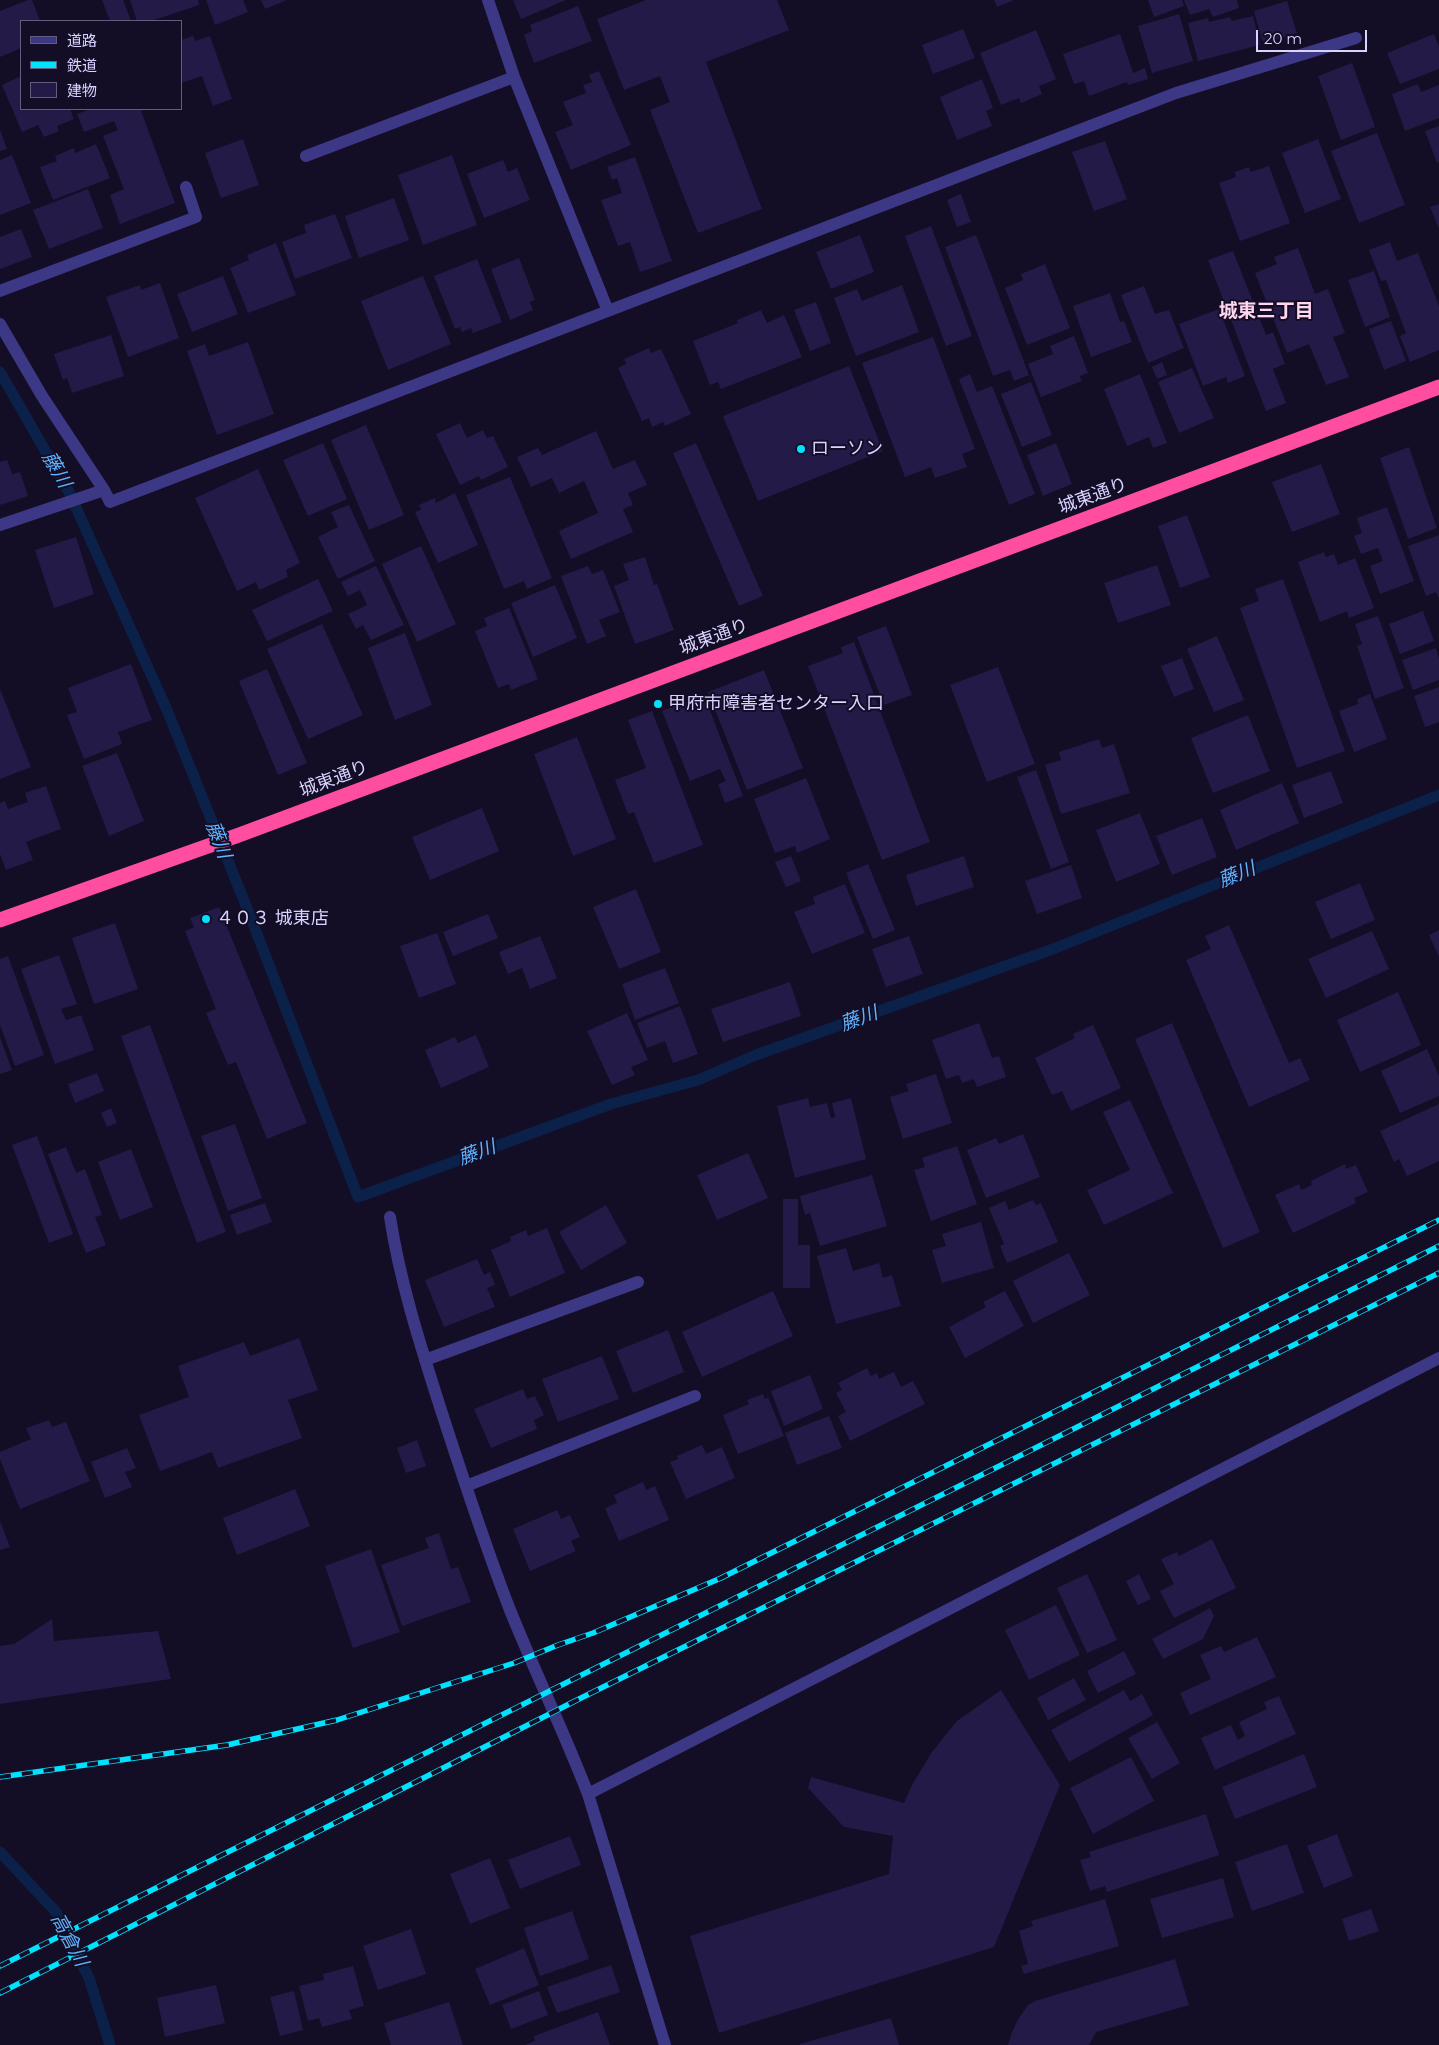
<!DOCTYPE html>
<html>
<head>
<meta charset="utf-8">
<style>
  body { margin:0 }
  #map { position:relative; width:1439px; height:2045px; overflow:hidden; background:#130e26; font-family:Montserrat,"Noto Sans JP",sans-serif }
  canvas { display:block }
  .legend { position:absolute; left:20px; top:20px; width:162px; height:90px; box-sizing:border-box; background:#130e26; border:1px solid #625d7d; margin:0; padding:6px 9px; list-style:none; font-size:15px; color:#d9d3ff }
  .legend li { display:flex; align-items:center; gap:10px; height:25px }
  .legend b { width:25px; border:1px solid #625d7d }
  .scale { position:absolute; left:1256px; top:30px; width:111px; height:22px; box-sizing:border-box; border:2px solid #d9d3ff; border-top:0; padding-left:6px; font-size:15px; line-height:18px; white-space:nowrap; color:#d9d3ff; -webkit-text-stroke:4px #130e26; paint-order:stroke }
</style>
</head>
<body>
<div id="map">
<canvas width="1439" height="2045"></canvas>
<ul class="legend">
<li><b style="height:6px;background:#3c3886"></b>道路</li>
<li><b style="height:6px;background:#00e2fe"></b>鉄道</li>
<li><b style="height:14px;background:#231a47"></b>建物</li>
</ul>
<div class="scale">20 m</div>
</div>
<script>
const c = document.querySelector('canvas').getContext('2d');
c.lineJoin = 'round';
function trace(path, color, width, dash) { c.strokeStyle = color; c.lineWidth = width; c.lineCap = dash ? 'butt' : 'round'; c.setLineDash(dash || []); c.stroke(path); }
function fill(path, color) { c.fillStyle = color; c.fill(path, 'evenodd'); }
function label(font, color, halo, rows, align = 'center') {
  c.font = font + ' Montserrat,"Noto Sans JP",sans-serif'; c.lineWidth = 4; c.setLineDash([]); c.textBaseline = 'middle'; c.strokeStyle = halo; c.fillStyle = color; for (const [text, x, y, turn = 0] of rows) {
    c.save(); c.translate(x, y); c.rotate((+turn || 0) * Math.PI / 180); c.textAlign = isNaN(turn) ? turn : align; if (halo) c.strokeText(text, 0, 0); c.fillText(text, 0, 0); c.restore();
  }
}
trace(new Path2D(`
  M0,372L69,492L167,710L251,918L358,1197L611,1104L698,1080L756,1055L1053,949L1439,795
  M0,1852L56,1912L89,1978L110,2045`), '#0b2149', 11);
fill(new Path2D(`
  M28,0H32L40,21H21V48L0,57V11Z
  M102,0H123L131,21H110Z
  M130,0H198L199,5L151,21H137Z
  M206,0H243L248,12L215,25Z
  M261,0H287L265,9Z
  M513,0H566L521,19Z
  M646,0H777L789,30L706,62L762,209L698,233L650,110L670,102L660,76L624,90L597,19Z
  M994,0H1014L997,7Z
  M1148,0H1182L1184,6L1154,17Z
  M1184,0H1237L1239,8L1213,17L1209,9L1190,15Z
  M1287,1L1297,33L1263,44L1254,11Z
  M578,6L592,41L534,63L524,35L532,31L530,25Z
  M1179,14L1193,61L1152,73L1138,26Z
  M1253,16L1260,45L1198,61L1188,23L1208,18L1209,22L1230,17L1232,21Z
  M963,29L975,58L933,74L922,45Z
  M1036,30L1056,79L1039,86L1042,94L1021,103L1019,98L1001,105L980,53Z
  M1120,34L1133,73L1145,68L1148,79L1128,85L1127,82L1089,96L1084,81L1074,84L1063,54Z
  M1434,34L1439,47V69L1400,84L1387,53Z
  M193,36L195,41L210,36L232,99L213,106L202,76L181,83V40Z
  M1352,63L1375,127L1341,140L1318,76Z
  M599,71L631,145L571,170L555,132L573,125L563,102L586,93L583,85L592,82L589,75Z
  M21,76V109H70L74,119L57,126L59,131L44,137L38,125L22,132L2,85Z
  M982,79L993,108L986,111L992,126L957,140L940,97Z
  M1418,84L1421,92L1439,85V118L1405,131L1392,94Z
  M91,109H147L141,111L175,203L120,224L110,195L124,189L103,136L118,130L114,121L84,132L77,114Z
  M1439,126V162L1437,163L1425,131Z
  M0,130L7,149L0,151Z
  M1377,133L1405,205L1359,223L1331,151Z
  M243,139L259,185L221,198L205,153Z
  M1318,139L1341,199L1305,213L1282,153Z
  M1105,141L1127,199L1094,211L1072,152Z
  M96,144L110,178L53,200L40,167L57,161L55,156L74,148L75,153Z
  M12,155L31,203L0,215V160Z
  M452,155L477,225L423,245L398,175Z
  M635,157L672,261L640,272L630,242L618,246L601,200L622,193L617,178L612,180L607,167Z
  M503,160L508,172L517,168L530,200L484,218L467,174Z
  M1269,166L1290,223L1240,241L1219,183L1236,177L1235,172L1249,167L1251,172Z
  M88,189L103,228L49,249L33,210Z
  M961,194L971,222L957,227L947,200Z
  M394,198L409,240L359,258L345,216Z
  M1439,204V229L1430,207Z
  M335,214L352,258L295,279L282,242L306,233L304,225Z
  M931,226L972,336L946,346L905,236Z
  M21,229L32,257L0,269V237Z
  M860,235L874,272L831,289L816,252Z
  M976,235L1029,375L1014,381L1010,370L993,376L945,247Z
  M1390,242L1397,261L1418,253L1439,306V350L1410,362L1400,336L1406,333L1386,280L1381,281L1369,250Z
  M276,243L296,295L248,313L230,268L249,260L247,255Z
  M1298,248L1315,294L1328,289L1345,333L1333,337L1349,377L1326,385L1309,344L1287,353L1255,273L1277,264L1274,257Z
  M1233,251L1266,335L1273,332L1285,364L1273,369L1286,403L1266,411L1208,260Z
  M519,258L535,300L530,302L533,310L510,320L491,269Z
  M477,259L502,322L473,333L471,328L462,332L460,327L455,329L434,276Z
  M1045,264L1070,328L1027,345L1005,288L1023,280L1021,274Z
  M1374,271L1390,317L1365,327L1348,280Z
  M223,276L238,314L192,332L177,294Z
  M423,276L451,344L388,370L361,301Z
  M160,283L179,338L128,357L106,297L140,285L141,290Z
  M902,285L919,332L856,356L834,298L857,289L862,301Z
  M1144,286L1155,314L1169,310L1184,348L1148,363L1121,295Z
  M1110,293L1120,322L1124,321L1132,342L1091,357L1073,306Z
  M816,302L831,343L810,351L794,310Z
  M1219,309L1245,376L1228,383L1226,377L1203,386L1179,324Z
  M761,310L767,323L784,315L802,357L721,389L718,382L710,385L693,341L738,323L737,320Z
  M1391,321L1406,361L1384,370L1369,329Z
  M111,335L124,376L72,393L67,378L63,380L54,354Z
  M1074,336L1088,373L1080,376L1082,381L1041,397L1028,364L1053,354L1050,346Z
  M933,337L975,449L962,454L967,467L935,478L931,467L905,477L862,363Z
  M248,342L274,414L217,435L187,351L205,344L209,356Z
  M649,348L651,353L661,349L691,414L665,426L663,422L652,427L649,418L642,421L618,368L626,364L624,359Z
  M1162,362L1167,375L1157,379L1152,367Z
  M849,366L883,451L758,501L723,416Z
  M1192,368L1214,418L1179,433L1158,382Z
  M970,374L977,392L992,386L1035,494L1009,505L959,379Z
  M1140,374L1167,443L1153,448L1149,437L1127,446L1104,389Z
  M1031,382L1052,435L1022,447L1001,394Z
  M460,423L467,438L483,430L487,438L493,436L508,467L481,480L479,476L460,485L436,434Z
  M366,425L404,515L369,530L331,440Z
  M596,431L613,469L635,460L647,485L628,493L633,505L623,509L633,532L571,559L559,531L598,513L584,481L559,493L552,478L531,487L517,457L538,448L542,455Z
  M323,443L347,499L308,516L283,460Z
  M696,443L763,596L739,606L673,453Z
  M1056,443L1072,484L1043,496L1027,455Z
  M1409,447L1437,528L1408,539L1380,458Z
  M7,460L12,474L20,472L28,496L0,505V462Z
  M1321,464L1340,514L1292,532L1272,482Z
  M258,469L300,563L286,570L288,577L259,590L256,582L237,591L195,498Z
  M510,477L552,578L527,589L524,581L504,589L466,495Z
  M455,493L478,545L438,563L415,512L421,510L419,505L435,498L436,503Z
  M349,505L375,561L338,579L318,537L338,527L331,512Z
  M1387,507L1414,581L1380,594L1370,566L1383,561L1378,548L1361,554L1354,536L1362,533L1357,518Z
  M1187,515L1210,577L1180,588L1158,526Z
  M1439,535V599L1436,592L1426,596L1408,546Z
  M76,537L94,594L54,608L35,550Z
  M421,546L456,624L417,642L382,564Z
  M1324,552L1326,557L1334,554L1338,565L1355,558L1374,608L1349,618L1347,611L1320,622L1298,562Z
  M645,557L654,585L657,584L674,630L635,644L614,586L629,580L623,564Z
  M1157,565L1171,605L1118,623L1104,583Z
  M376,566L404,625L371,640L363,625L356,629L348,614L367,605L360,590L348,596L341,582Z
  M588,566L592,574L603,570L620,612L599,620L606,636L587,644L561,576Z
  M318,579L333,611L267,641L252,610Z
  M1283,579L1345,751L1297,768L1240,608L1259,601L1255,589Z
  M555,585L577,638L533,657L511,603Z
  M509,608L538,679L511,690L509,684L498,688L475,631L487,626L484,618Z
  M1423,611L1434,641L1400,654L1389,624Z
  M1378,616L1404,688L1375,699L1357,646L1362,644L1355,624Z
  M322,624L363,715L308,739L267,649Z
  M886,626L912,695L884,705L857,637Z
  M405,633L432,705L395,720L368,648Z
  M1217,636L1244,700L1214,712L1187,649Z
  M854,642L930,842L882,860L808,666L843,653L841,647Z
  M1436,648L1439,658V680L1413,690L1402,660Z
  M1182,658L1194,689L1174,697L1161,666Z
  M131,664L152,720L118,732L122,744L84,759L67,715L77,712L68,688Z
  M998,667L1035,764L987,782L950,685Z
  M267,669L307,763L278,775L239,681Z
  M764,670L803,768L747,790L708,692Z
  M1439,687V722L1425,727L1414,696Z
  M0,689L31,767L0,779Z
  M1370,694L1387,739L1354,752L1339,711L1358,704L1357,699Z
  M704,695L743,796L725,803L718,784L726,781L720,769L690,781L662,711Z
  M652,711L703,845L654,863L634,812L628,814L615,780L646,768L628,720Z
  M1248,715L1270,771L1213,793L1191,738Z
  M577,737L616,839L573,856L534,754Z
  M1099,739L1102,748L1114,744L1130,793L1061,814L1045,765L1061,760L1059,752Z
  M117,753L144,821L109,836L82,766Z
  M1036,770L1069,862L1051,869L1017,777Z
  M1331,771L1343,803L1304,818L1292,785Z
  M806,778L830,839L797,853L795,846L775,853L754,799Z
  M1282,783L1299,823L1236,850L1220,810Z
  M46,786L61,829L26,842L33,860L6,870L0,854V803L5,801L8,809L28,802L25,793Z
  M482,808L499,851L430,880L412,837Z
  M1140,813L1160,864L1116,882L1096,830Z
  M1202,818L1217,857L1172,875L1156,836Z
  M791,856L801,881L786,887L775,862Z
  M964,856L974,887L916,906L906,875Z
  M868,864L895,930L873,939L846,873Z
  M1071,865L1082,898L1037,914L1025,881Z
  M1360,883L1375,920L1331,939L1315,902Z
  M845,884L865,933L812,954L794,912L815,904L813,897Z
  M636,889L661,952L619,969L593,907Z
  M219,907L307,1123L267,1139L236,1062L228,1065L206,1013L216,1009L185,931L194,927L190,918Z
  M488,914L498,938L453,956L443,932Z
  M115,923L138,989L94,1004L72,938Z
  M1229,925L1289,1063L1300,1058L1310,1080L1249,1107L1186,960L1211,949L1205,936Z
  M1439,930V957L1429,935Z
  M1372,931L1389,969L1326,998L1308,959Z
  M437,933L456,984L419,998L400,946Z
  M540,936L557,978L530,989L522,968L508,974L499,952Z
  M909,936L923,974L886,987L872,949Z
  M59,955L77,1004L61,1009L66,1020L81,1015L94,1050L55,1064L21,969Z
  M8,956L44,1055L15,1066L0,1025V959Z
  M665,968L679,1003L635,1020L622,984Z
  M790,982L801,1016L723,1042L711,1009Z
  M1398,992L1421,1045L1360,1072L1337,1020Z
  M680,1006L698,1054L673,1063L665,1041L647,1048L637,1023Z
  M627,1013L648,1060L631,1067L635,1075L612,1085L587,1031Z
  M979,1023L992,1058L999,1056L1006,1077L977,1087L974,1079L962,1083L959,1075L946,1079L932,1040Z
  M1172,1023L1260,1232L1223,1248L1135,1039Z
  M150,1025L226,1232L197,1243L121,1036Z
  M1093,1025L1121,1088L1071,1111L1062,1091L1052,1095L1035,1058L1075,1038L1073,1034Z
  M476,1035L489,1067L441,1088L425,1050L455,1037L458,1043Z
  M0,1037L12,1070L0,1074Z
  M1427,1049L1439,1076V1096L1400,1113L1381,1071Z
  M97,1073L104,1091L75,1103L68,1084Z
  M936,1074L952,1123L903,1139L890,1097L909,1091L906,1084Z
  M808,1098L810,1107L827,1103L831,1118L835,1117L832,1103L851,1098L866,1159L795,1178L777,1106Z
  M1130,1100L1173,1193L1104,1225L1087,1190L1130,1170L1103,1112Z
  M1439,1104V1161L1407,1176L1399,1159L1394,1162L1380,1131Z
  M111,1108L117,1123L107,1127L101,1113Z
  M235,1124L262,1198L228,1211L201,1136Z
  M1023,1134L1040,1177L986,1198L967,1150L996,1138L999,1144Z
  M37,1136L73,1234L49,1243L12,1145Z
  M957,1146L977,1204L931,1221L914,1170L925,1167L922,1158Z
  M66,1147L76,1173L85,1169L102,1215L95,1217L106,1245L86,1253L48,1154Z
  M131,1149L153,1207L120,1220L98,1162Z
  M748,1153L768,1198L717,1220L697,1175Z
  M1345,1164L1346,1169L1356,1165L1368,1192L1354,1198L1356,1203L1293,1233L1275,1195L1299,1184L1301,1190L1312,1185L1311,1181Z
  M872,1175L887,1226L820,1246L810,1213L805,1215L800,1196Z
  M783,1199H798V1245H810V1288H783Z
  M1033,1200L1036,1205L1041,1203L1058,1242L1007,1263L1000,1246L1004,1244L989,1208L1005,1201L1009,1210Z
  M265,1203L272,1222L237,1235L230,1215Z
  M606,1205L627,1243L581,1270L559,1232Z
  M981,1222L994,1268L942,1283L932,1250L946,1246L942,1234Z
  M547,1228L565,1273L510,1297L491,1250L511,1241L510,1237L526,1230L528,1236Z
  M846,1248L853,1271L879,1263L883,1278L892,1275L901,1306L836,1324L817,1256Z
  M1069,1253L1090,1295L1033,1323L1013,1281Z
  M477,1259L484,1275L490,1272L495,1285L487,1288L495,1307L444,1327L425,1280Z
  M773,1291L793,1336L702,1377L682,1332Z
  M1005,1291L1024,1326L965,1358L949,1327L986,1307L983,1302Z
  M668,1330L684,1372L633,1393L616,1351Z
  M299,1338L318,1390L288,1400L302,1438L218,1468L212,1452L160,1471L139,1415L189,1397L178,1366L244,1342L250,1356Z
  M602,1356L619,1399L558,1422L542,1379Z
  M867,1368L871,1376L877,1373L879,1379L894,1372L901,1387L913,1381L925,1404L850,1441L838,1416L846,1412L836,1393L842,1390L838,1383Z
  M810,1375L823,1409L784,1426L771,1391Z
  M523,1389L527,1399L535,1396L544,1415L534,1420L537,1429L491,1448L474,1409Z
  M763,1394L765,1399L768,1397L784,1436L738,1454L723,1415L749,1404L747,1400Z
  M829,1416L842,1448L797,1465L785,1433Z
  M49,1420L52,1427L66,1422L90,1481L20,1509L0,1459V1452L31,1439L26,1428Z
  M417,1440L426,1466L406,1473L397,1448Z
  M702,1445L706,1454L722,1447L735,1478L686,1499L670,1462L678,1459L677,1456Z
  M127,1448L136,1468L125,1472L132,1487L105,1498L91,1462Z
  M643,1482L646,1490L655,1486L669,1520L619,1541L605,1508L617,1503L614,1495Z
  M295,1489L310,1526L237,1555L223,1518Z
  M557,1510L561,1519L570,1515L580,1537L571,1541L576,1551L530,1571L513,1529Z
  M0,1521L10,1547L0,1550Z
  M439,1533L451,1569L458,1567L471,1602L402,1626L381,1565L429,1548L425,1538Z
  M1212,1539L1236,1588L1174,1618L1160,1591L1174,1584L1161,1559L1177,1552L1179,1556Z
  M371,1549L400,1632L353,1648L325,1566Z
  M1087,1574L1117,1640L1087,1653L1057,1588Z
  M1139,1574L1151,1599L1138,1605L1126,1581Z
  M1056,1605L1080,1655L1029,1680L1005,1630Z
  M1210,1608L1214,1616L1203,1639L1163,1659L1152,1639Z
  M52,1619L54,1641L158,1631L171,1679L0,1704V1646L14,1644Z
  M1257,1637L1276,1677L1190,1715L1180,1693L1211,1679L1200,1655L1221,1646L1224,1652Z
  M1124,1651L1136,1674L1098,1693L1087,1671Z
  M1074,1678L1086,1700L1048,1720L1037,1698Z
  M1001,1690L1060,1785L994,1947L719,2033L690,1936L889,1874L893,1836L844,1827L808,1788L811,1777L904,1803L912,1785L932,1752L957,1721Z
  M1124,1690L1130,1701L1142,1694L1153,1715L1069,1762L1051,1730Z
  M1279,1696L1296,1734L1215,1770L1201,1738L1231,1725L1238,1740L1245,1736L1239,1722L1267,1709L1264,1702Z
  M1157,1722L1180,1763L1152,1779L1128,1738Z
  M1304,1754L1317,1787L1235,1819L1222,1787Z
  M1131,1757L1154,1801L1093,1834L1070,1788Z
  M1206,1814L1219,1855L1107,1892L1105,1886L1090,1891L1080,1860L1091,1857L1089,1852Z
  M1337,1834L1353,1876L1324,1888L1307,1846Z
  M570,1836L581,1865L520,1889L508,1860Z
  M1287,1844L1304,1893L1252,1911L1235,1862Z
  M490,1858L510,1908L470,1924L450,1874Z
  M1223,1878L1234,1917L1162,1938L1150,1899Z
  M1105,1899L1119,1946L1024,1974L1021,1966L1028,1964L1019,1931L1033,1926L1031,1921Z
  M1371,1909L1379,1931L1349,1941L1342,1919Z
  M572,1911L589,1959L540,1976L524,1928Z
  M411,1929L426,1974L378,1990L363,1946Z
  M524,1948L539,1985L490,2005L475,1969Z
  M1175,1959L1189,2005L1096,2032L1089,2045H1008L1012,2032L1019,2018L1028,2005L1035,2001Z
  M611,1965L620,1992L557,2013L547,1987Z
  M353,1966L364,2006L349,2010L352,2019L322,2027L319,2018L308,2021L299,1986L324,1980L323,1974Z
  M216,1985L225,2023L165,2037L157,1998Z
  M294,1991L303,2030L280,2036L270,1997Z
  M539,1991L548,2015L511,2029L502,2005Z
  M449,2002L463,2045H391L384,2023Z
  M598,2012L610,2045H525L535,2041L534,2036Z
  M891,2018L899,2045H800V2044Z`), '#231a47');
trace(new Path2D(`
  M488,0L514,77L608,311
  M306,156L514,77
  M0,291L196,217L186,187
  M0,324L42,396L104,490L110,502L1176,93L1356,38
  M0,525L104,490
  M390,1217C400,1282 420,1344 440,1407C462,1475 484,1543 510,1610C535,1672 564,1732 588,1794L665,2045
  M425,1360L638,1282
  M466,1486L695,1396
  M588,1794L1439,1358`), '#3c3886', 12);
trace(new Path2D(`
  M0,920L239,835L1439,387`), '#ff4ea1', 15);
const rail = new Path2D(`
  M0,1777L227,1745L337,1720L514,1663L558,1645L593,1633L721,1578L1439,1220
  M0,1966L1439,1246
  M0,1993L579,1699L1439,1273`);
trace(rail, '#00e2fe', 5.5);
trace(rail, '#130e26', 4, [11]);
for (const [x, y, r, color] of [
  [801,449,5,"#00e2fe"],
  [658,704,5,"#00e2fe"],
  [206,919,5,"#00e2fe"]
]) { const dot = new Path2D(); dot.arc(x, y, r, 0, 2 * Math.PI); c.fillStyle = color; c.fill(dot); trace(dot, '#130e26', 2); }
label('18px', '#d9d3ff', '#130e26', [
  ["ローソン",811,449],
  ["甲府市障害者センター入口",668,704],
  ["４０３ 城東店",216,919]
], 'left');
label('18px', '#d9d3ff', '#130e26', [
  ["城東通り",1093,496,-20],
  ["城東通り",714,637,-20],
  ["城東通り",334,779,-21]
]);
label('bold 19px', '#ffd5ef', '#130e26', [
  ["城東三丁目",1266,311]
]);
label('italic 19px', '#61b4ff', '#130e26', [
  ["藤川",56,470,60],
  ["藤川",218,840,69],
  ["藤川",1237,875,-22],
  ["藤川",859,1019,-20],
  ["藤川",477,1153,-20],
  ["高倉川",69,1940,62]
]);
</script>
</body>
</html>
